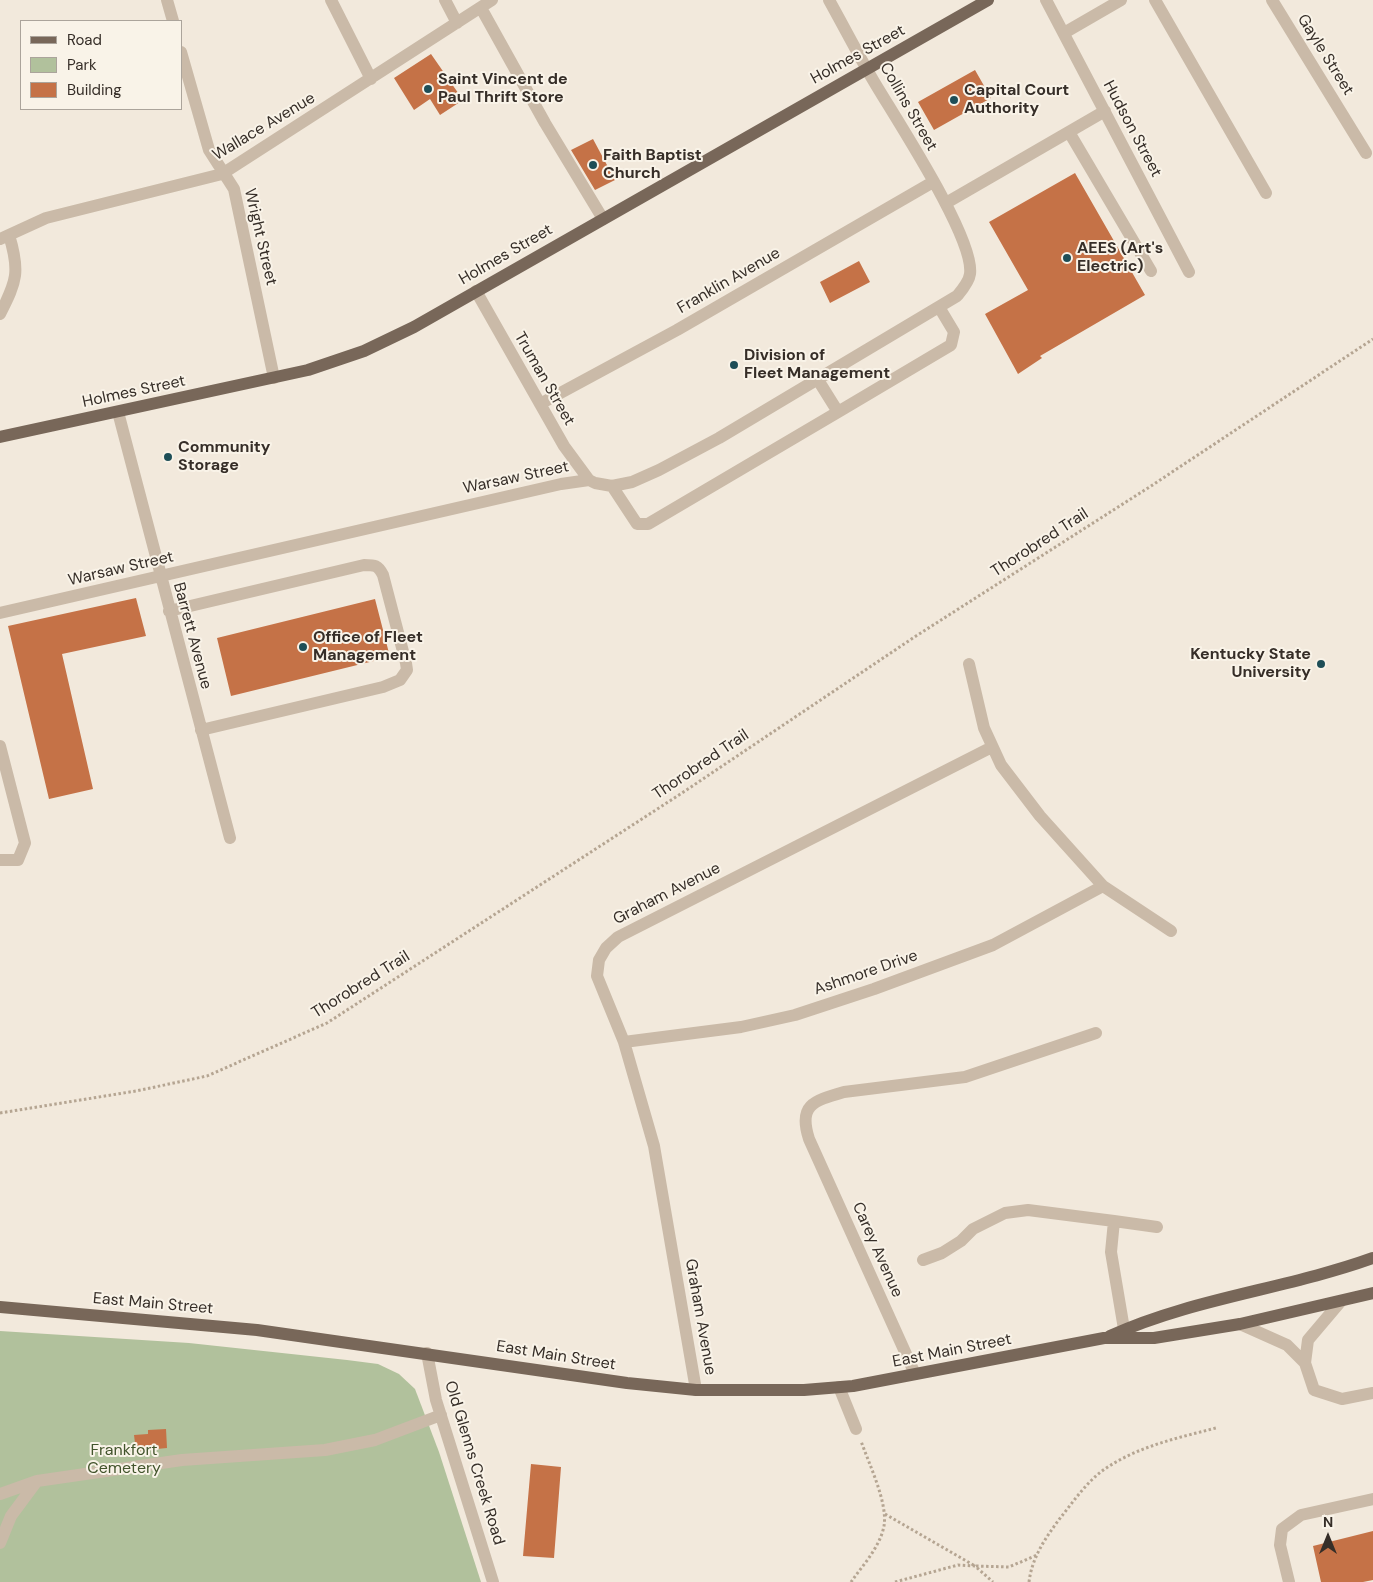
<!DOCTYPE html>
<html>
<head>
<meta charset="utf-8">
<style>
  body { margin:0 }
  #map { position:relative; width:1373px; height:1582px; overflow:hidden; background:#f2e9dc; font-family:"DM Sans",sans-serif }
  canvas { display:block }
  .legend { position:absolute; left:20px; top:20px; width:162px; height:90px; box-sizing:border-box; background:#f9f3e8; border:1px solid #aba49b; margin:0; padding:6px 9px; list-style:none; font-size:15px; color:#362e28 }
  .legend li { display:flex; align-items:center; gap:10px; height:25px }
  .legend b { width:25px; border:1px solid #aba49b }
  .north { position:absolute; left:1303px; top:1512px; width:50px; height:50px; -webkit-text-stroke:4px #f9f3e8; paint-order:stroke; rotate:0deg; font-size:14px; font-weight:700; line-height:20px; text-align:center; color:#362e28 }
  .north::after { content:''; display:block; margin:auto; width:18px; height:22px; background:#362e28; clip-path:polygon(50% 0,100% 100%,50% 72%,0 100%) }
</style>
</head>
<body>
<div id="map">
<canvas width="1373" height="1582"></canvas>
<ul class="legend">
<li><b style="height:6px;background:#786759"></b>Road</li>
<li><b style="height:14px;background:#b1c19c"></b>Park</li>
<li><b style="height:14px;background:#c57247"></b>Building</li>
</ul>
<div class="north">N</div>
</div>
<script>
const c = document.querySelector('canvas').getContext('2d');
c.lineJoin = 'round';
function fill(path, color) { c.fillStyle = color; c.fill(path, 'evenodd'); }
function trace(path, color, width, dash) { c.strokeStyle = color; c.lineWidth = width; c.lineCap = dash ? 'butt' : 'round'; c.setLineDash(dash || []); c.stroke(path); }
function label(font, color, halo, rows, align = 'center') {
  c.font = font + ' "DM Sans",sans-serif'; c.lineWidth = 4; c.setLineDash([]); c.textBaseline = 'middle'; c.strokeStyle = halo; c.fillStyle = color; for (const [text, x, y, turn = 0] of rows) {
    c.save(); c.translate(x, y); c.rotate((+turn || 0) * Math.PI / 180); c.textAlign = isNaN(turn) ? turn : align; if (halo) c.strokeText(text, 0, 0); c.fillText(text, 0, 0); c.restore();
  }
}
fill(new Path2D(`
  M0,1331L189,1343L347,1360L378,1364L399,1374L415,1389L439,1452L481,1582H0Z`), '#b1c19c');
fill(new Path2D(`
  M431,54L463,100L440,115L430,99L414,110L394,78Z
  M975,70L991,98L934,130L918,102Z
  M593,139L615,180L595,190L571,150Z
  M1075,173L1145,295L1040,356L1042,358L1018,374L985,314L1028,290L989,222Z
  M859,261L870,282L830,303L820,282Z
  M136,598L146,636L62,654L93,789L49,799L8,626Z
  M375,599L390,657L231,696L217,638Z
  M166,1429L167,1448L136,1451L134,1435L148,1434V1430Z
  M531,1464L561,1467L554,1558L523,1556Z
  M1373,1531V1580L1363,1582H1321L1313,1546Z`), '#c57247');
trace(new Path2D(`
  M0,1113L136,1091L207,1076L327,1023L682,793L916,636L1151,486L1373,339
  M885,1514L975,1566L1009,1567L1037,1555
  M851,1582C863,1565 880,1547 884,1526C888,1503 869,1464 861,1441
  M895,1582L958,1565L975,1566L993,1582
  M1029,1582C1032,1557 1046,1537 1061,1517C1073,1502 1086,1483 1102,1471C1135,1447 1177,1438 1216,1428`), '#b5a592', 3, [2.5, 2.5]);
trace(new Path2D(`
  M167,0L173,21
  M331,0L371,79
  M445,0L457,23
  M1046,0L1189,272
  M1155,0L1266,193
  M1272,0L1366,153
  M481,8L545,123L603,219
  M1064,33L1121,0
  M181,52L209,150L234,189L274,378
  M1069,132L1151,271
  M946,203L1105,111
  M0,239L46,218L222,174L492,0
  M476,291L564,446L589,480
  M0,314C17,281 20,271 9,235
  M818,380L838,412L951,345L954,332L939,307
  M540,404L677,330L933,182
  M118,412L230,838
  M612,486L637,524H648L838,412
  M169,611L364,565C375,565 378,565 383,575L406,663L407,670L400,680L383,687L201,730
  M0,613L561,484L589,480L595,483L612,486L632,482L659,470L719,438L957,296C962,290 969,282 970,274C975,238 894,116 873,80C858,54 844,27 829,0
  M969,664L984,728L1001,765L1040,816L1103,886L1171,931
  M0,746L25,843L18,860H0
  M624,1042L741,1027L795,1015L874,989L993,945L1103,886
  M1114,1221L1157,1227
  M923,1260L942,1253L961,1241L973,1229L1005,1213L1028,1210L1114,1221L1111,1252L1124,1329
  M1240,1324L1287,1345L1305,1363L1314,1390L1342,1399L1373,1393
  M427,1353L436,1400L493,1582
  M1305,1363L1308,1340L1341,1301
  M915,1374L809,1139C798,1105 813,1101 844,1092L965,1077L1096,1033
  M839,1387L856,1429
  M696,1390L654,1146L624,1042L597,976L599,960L606,948L618,937L992,747
  M0,1494L37,1481L182,1460L325,1450L375,1440L441,1415
  M0,1543L11,1516L37,1481
  M1289,1582L1280,1545L1282,1529L1301,1515L1373,1499`), '#cabaa8', 12);
trace(new Path2D(`
  M0,437L308,370L364,351L414,327L988,0
  M0,1307L257,1330L627,1383L696,1390H804L853,1386L1104,1338H1154L1240,1324L1373,1293
  M1110,1336C1193,1298 1287,1289 1373,1258`), '#786759', 12);
for (const [x, y, r, color] of [
  [428,89,5,"#1e4e57"],
  [954,100,5,"#1e4e57"],
  [593,165,5,"#1e4e57"],
  [1067,258,5,"#1e4e57"],
  [734,365,5,"#1e4e57"],
  [168,457,5,"#1e4e57"],
  [303,647,5,"#1e4e57"],
  [1321,664,5,"#1e4e57"]
]) { const dot = new Path2D(); dot.arc(x, y, r, 0, 2 * Math.PI); c.fillStyle = color; c.fill(dot); trace(dot, '#f9f3e8', 2); }
label('16px', '#362e28', '#f9f3e8', [
  ["Holmes Street",858,55,-29],
  ["Gayle Street",1325,55,58],
  ["Collins Street",908,107,60],
  ["Wallace Avenue",264,127,-31],
  ["Hudson Street",1132,129,62],
  ["Wright Street",260,237,77],
  ["Holmes Street",506,255,-30],
  ["Franklin Avenue",729,281,-30],
  ["Truman Street",544,379,60],
  ["Holmes Street",134,392,-12],
  ["Warsaw Street",516,478,-12],
  ["Thorobred Trail",1040,543,-33],
  ["Warsaw Street",121,569,-13],
  ["Barrett Avenue",192,636,75],
  ["Thorobred Trail",701,765,-34],
  ["Graham Avenue",667,894,-27],
  ["Ashmore Drive",866,973,-19],
  ["Thorobred Trail",361,985,-32],
  ["Carey Avenue",877,1250,66],
  ["East Main Street",153,1304,5],
  ["Graham Avenue",700,1317,80],
  ["East Main Street",952,1351,-11],
  ["East Main Street",556,1356,9],
  ["Old Glenns Creek Road",474,1463,73]
]);
label('bold 16px', '#362e28', '#f9f3e8', [
  ["Saint Vincent de",438,80],
  ["Paul Thrift Store",438,98],
  ["Capital Court",964,91],
  ["Authority",964,109],
  ["Faith Baptist",603,156],
  ["Church",603,174],
  ["AEES (Art's",1077,249],
  ["Electric)",1077,267],
  ["Division of",744,356],
  ["Fleet Management",744,374],
  ["Community",178,448],
  ["Storage",178,466],
  ["Office of Fleet",313,638],
  ["Management",313,656],
  ["Kentucky State",1311,655,"right"],
  ["University",1311,673,"right"]
], 'left');
label('16px', '#42542c', '#f9f3e8', [
  ["Frankfort",124,1451],
  ["Cemetery",124,1469]
]);
</script>
</body>
</html>
